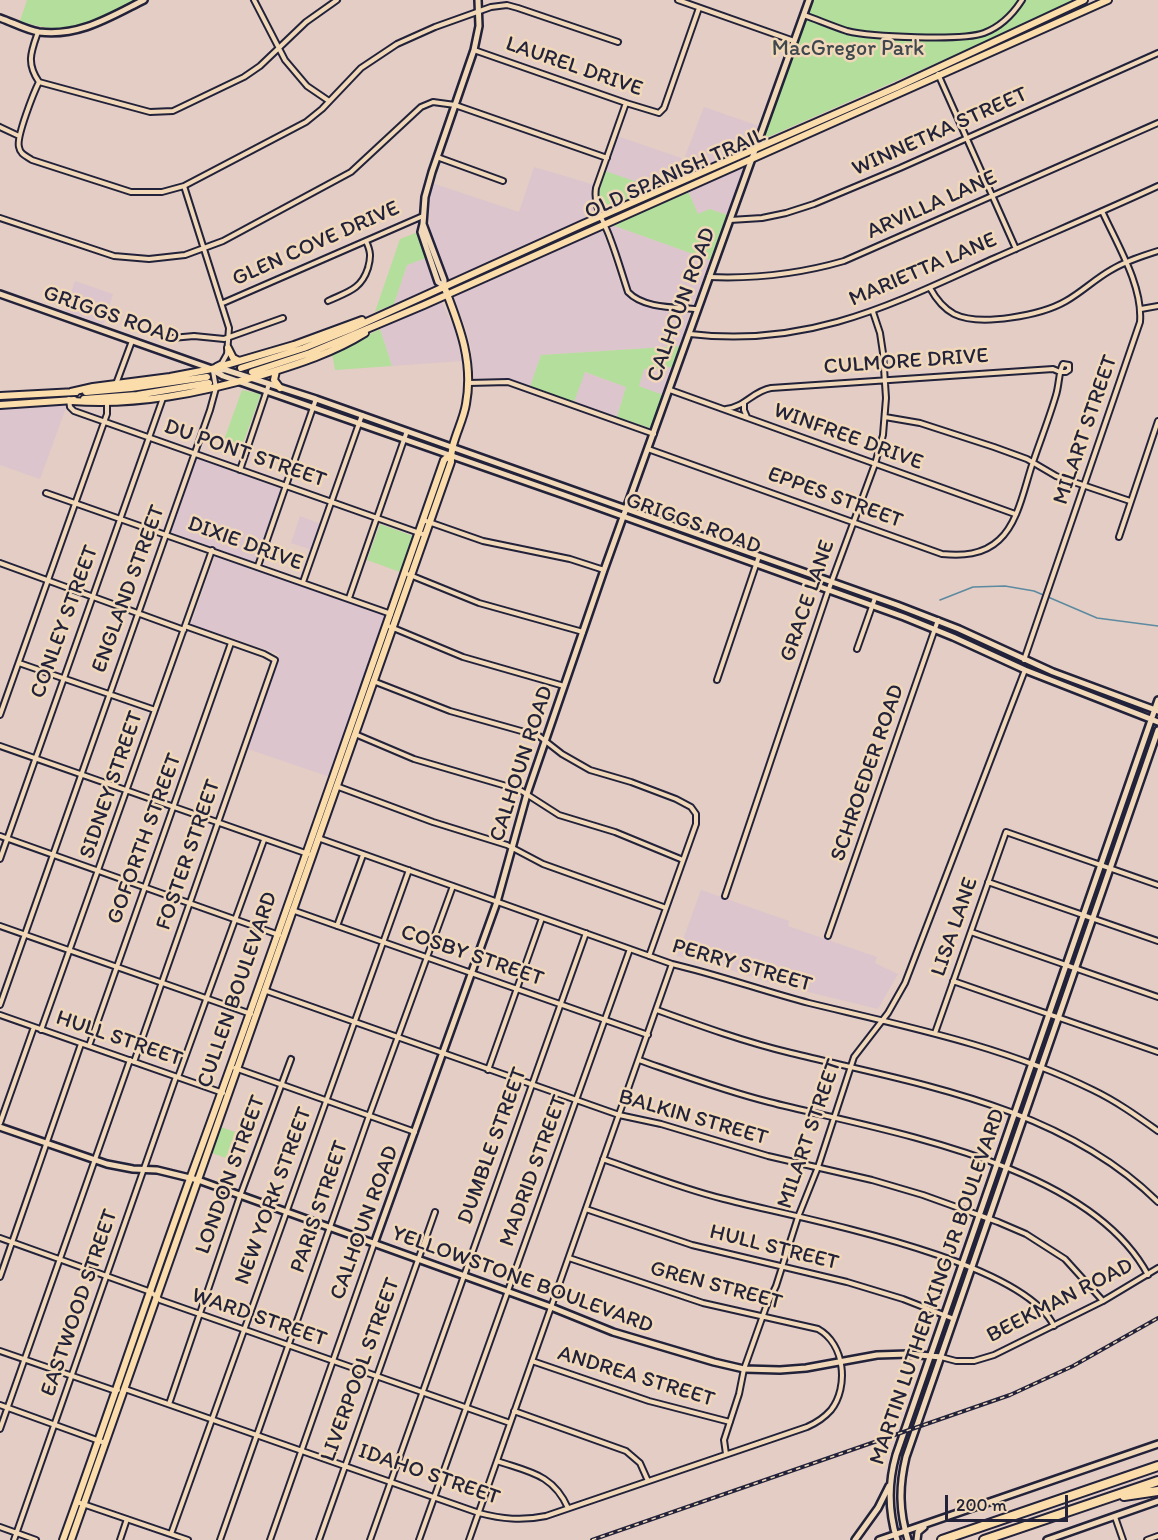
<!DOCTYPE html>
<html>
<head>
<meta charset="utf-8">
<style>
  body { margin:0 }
  #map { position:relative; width:1158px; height:1540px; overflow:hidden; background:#e4cdc4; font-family:Itim,sans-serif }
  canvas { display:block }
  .scale { position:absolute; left:945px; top:1495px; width:123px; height:27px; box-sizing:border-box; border:3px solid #22223b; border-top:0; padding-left:8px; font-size:18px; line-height:21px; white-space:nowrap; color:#22223b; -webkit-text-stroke:4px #f0d8b8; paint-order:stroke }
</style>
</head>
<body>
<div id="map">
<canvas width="1158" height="1540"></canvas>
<div class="scale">200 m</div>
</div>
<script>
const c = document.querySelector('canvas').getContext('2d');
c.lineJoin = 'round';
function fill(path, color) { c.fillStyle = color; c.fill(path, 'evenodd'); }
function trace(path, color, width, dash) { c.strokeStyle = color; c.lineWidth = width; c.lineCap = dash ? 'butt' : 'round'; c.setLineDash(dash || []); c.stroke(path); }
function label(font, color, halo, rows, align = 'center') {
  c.font = font + ' Itim,sans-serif'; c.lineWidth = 5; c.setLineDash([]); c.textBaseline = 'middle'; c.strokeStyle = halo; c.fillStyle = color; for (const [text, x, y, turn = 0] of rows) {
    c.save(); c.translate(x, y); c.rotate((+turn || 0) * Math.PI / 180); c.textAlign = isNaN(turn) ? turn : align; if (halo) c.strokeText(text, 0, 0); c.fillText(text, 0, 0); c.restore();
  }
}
fill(new Path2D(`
  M704,107L759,126L751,147L648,192L605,171L617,136L684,159Z
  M534,167L595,185L592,195L595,215L449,280L447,279L430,233L429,200L432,183L519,212Z
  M740,168L743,170V173L727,215L710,209L698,214L688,191Z
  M612,225L710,260L695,302L691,304L642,299L634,293L627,281L610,230Z
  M598,231L603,232L621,286L630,300L637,304L687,310L690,312L681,346L541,355L530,387L503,379L474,381L471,348L466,329L454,299L455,294Z
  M426,258L435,281V287L394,304L407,265Z
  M75,281L113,294L103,325L65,311Z
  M441,301L454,328L462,361L392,366L380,329Z
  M673,367L663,395L639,386L644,368Z
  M584,372L626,387L617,417L574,402Z
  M40,405H67L40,479L0,465V408Z
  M196,458L282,489L255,563L170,532Z
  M300,516L321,524L312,550L291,543Z
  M216,553L387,615L330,777L245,748L279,654L191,624Z
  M701,890L789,921L788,926L877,957L875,963L898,974L878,1009L767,982L707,962L677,956Z`), '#dcc5cd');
fill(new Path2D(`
  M27,0H137C92,22 71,38 20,21Z
  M813,0H1075L1044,16L768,137L765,136Z
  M605,171L643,184L648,192L606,211H601L598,196Z
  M688,191L698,214L710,209L727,215L710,260L612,225Z
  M418,232L426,258L407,265L394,304L375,312L400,239Z
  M380,329L392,366L335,370L332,353Z
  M681,346L673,367L644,369L639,386L663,395L650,428L617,417L626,387L585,372L574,402L530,387L541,355Z
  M242,390L261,394L242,446L224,440Z
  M380,524L413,536L400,572L367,560Z
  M221,1127L235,1132L226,1158L212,1153Z`), '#b3de9c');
trace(new Path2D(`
  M940,600L973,587L1005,586L1034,591L1097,618L1158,626`), '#5c8aa0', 1.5);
trace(new Path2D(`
  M207,377L241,368
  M209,383L252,372`), '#bdaba9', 6, [6, 3]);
const street = new Path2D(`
  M254,0L285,60L307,86L329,101
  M678,0L794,41
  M804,15C818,20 832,26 847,31C871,37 963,41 984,33C1000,27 1013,14 1022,0
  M38,32C31,52 26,63 39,82
  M474,50L626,103L659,113L664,108L699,8
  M938,74L1016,249
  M39,82C34,92 16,137 19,147C20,154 26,156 32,160L131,192H162L184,186L306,122L322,109L361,68L397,44L435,27L491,7L507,5L518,8L618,42
  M39,82L150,112L173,111L244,77L260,66L306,22L337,0
  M626,103L596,188C593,207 604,221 610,238C617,256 622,274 628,292C644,309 676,307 697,309
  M0,127L19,136
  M437,157L503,181
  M184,186L229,328L227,354L222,363L216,366
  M0,218L114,256L149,259L185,255L223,241L351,172L421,107L433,102L455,105L607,158
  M730,220L762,218L786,213L814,204L900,168L1158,53
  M709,277C756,279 799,274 844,261L1158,123
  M930,288C936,299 943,308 954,314C980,327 1042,315 1066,301C1082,292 1095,279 1111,270C1126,261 1142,256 1158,251
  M328,301C347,292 361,290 368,268C371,257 371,252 366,241
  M223,303L423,216
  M1141,309L1158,306
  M690,334C808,348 891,305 995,258C1049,234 1104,211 1158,186
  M172,338L194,336L224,339L283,318
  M1060,372H1066L1069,370V365
  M469,383L508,382L654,434
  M116,384L132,341
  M670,390L1015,514
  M69,399L70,407L74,411L425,535
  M744,403V410L747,417
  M726,409C745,407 753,391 771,388L1053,369L1060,372
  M885,417L920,423L994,447L1027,459L1056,476L1130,501
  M648,449L942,554C962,556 983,555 999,540C1018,523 1024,489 1032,465C1040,441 1049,419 1056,395C1059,386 1059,370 1063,364L1069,365
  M240,470L269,384
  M46,493L391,614
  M423,520L483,541L570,559L604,570
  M1119,537L1158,421
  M0,563L184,630
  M258,566L316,399
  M405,573L479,603L583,632
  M303,582L362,415
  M349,598L407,431
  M386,625L463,657L564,686
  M857,649L875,598
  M1024,660L1140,322C1143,286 1117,244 1102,211
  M19,663L155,710
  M717,680L759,556
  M373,681L450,711L539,736L562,754L590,770L631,782L676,799L691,807L696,814V824L649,956
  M0,715L107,414V402
  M355,734L414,759L520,790L559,815L615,832L683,860
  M0,746L308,854
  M336,786L433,822L507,845L543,864L666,908
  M0,836L279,935
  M318,838L672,964C719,975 763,991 809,1003C904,1026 1004,1046 1093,1090C1116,1101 1137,1116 1158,1131
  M0,859L163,398
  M988,882L1158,941
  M725,896L827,594L875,464L883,435L886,398L883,353L880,333L873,312
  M292,910L648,1035
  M0,926L251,1014
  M337,926L363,855
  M971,932L1158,997
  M828,936L938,620
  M953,981L1158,1052
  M264,990L619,1115L661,1124L768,1156L872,1180L923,1195L998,1222L1026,1234L1065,1259L1103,1301
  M0,1005L210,410L216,388L213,371
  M657,1010C701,1026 745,1042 791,1053C918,1084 1061,1106 1158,1202
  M0,1015L223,1093
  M41,1030L212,550
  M935,1033L1006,832L1158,885
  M89,1046L231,643
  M639,1060C682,1075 725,1091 769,1102C882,1131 1088,1162 1148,1275
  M134,1062L275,660L264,654L185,626
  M235,1068L415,1132
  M488,1070L542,918
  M178,1077L264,840
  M0,1123L34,1027
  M603,1159C643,1173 683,1189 724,1199C797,1218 1021,1258 1054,1326
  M586,1209L692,1245L847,1282L903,1299L954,1319
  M0,1238L151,1292L160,1300L510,1423
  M0,1277L81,1044
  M0,1351L113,1390H118
  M941,1357L956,1361H974L994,1355L1103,1301L1158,1268
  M532,1361L649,1401L730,1422
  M125,1389L479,1513C502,1519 522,1521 546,1516L807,1427C816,1423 824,1418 831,1410C849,1387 845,1344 818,1329L703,1303L569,1258
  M169,1404L240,1196L291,1059
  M0,1405L105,1443
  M514,1411L626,1451L640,1463L648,1481
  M0,1429L130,1060
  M726,1454L724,1440L739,1394L744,1369L766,1307L776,1286L798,1217L818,1167L854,1057L888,1013L905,983L1025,670
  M497,1461C529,1472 553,1474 568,1508
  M77,1502L188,1540
  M1115,1517L1123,1540
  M0,1527L36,1540
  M171,1534L409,870
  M14,1540L176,1077
  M120,1540L127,1519
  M220,1540L369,1116L453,886
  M270,1540L374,1244
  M319,1540L435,1212
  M370,1540L586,933
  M419,1540L630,949
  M469,1540L672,964
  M1147,1540L1158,1536`);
const secondary = new Path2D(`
  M0,18C12,22 26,30 39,32C79,37 110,17 144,0
  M423,224L444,280V286
  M444,286L438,282L421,232L423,224L425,197L432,172L474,50L479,26L478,0
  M0,294L212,369L226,370L316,399L897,605L959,629L1053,672L1158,711
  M213,370L223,376L564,495L904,617L953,637L1025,670L1158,722
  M0,1127L107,1164L133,1169L157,1170L198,1180L551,1307L613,1332L714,1362L744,1369L780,1370L806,1368L877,1355L909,1354L941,1357
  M374,1244L497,902L527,794L604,570L809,0
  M855,1540L878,1508L889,1486
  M879,1540L1158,1444
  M897,1540C888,1511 888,1483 896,1455L1158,700
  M908,1540C899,1511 899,1486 906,1457L1158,730
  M917,1540L918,1532L924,1527
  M1047,1540L1158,1501`);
const primary = new Path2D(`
  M228,348L233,358L239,361
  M241,368L304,348L351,329L583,224L897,87L1084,0
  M276,371L274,380L280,388
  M252,372L310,353L424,305L1108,0
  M71,392L93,387L170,377L212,369L294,345L362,320
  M86,392L131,388L207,377
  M0,396L76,392
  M84,399L137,395L209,383
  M72,401C137,406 200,393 262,375C298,364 333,353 365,333
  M0,405L74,400
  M63,1540C107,1419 147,1297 191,1176C271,958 346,739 423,520L444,460L450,455
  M71,1540L451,462C450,443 463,423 466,404C474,361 459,325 444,286`);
const highway = new Path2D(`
  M1124,1496L1158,1491
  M942,1540L1158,1466
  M984,1540L1158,1481`);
trace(street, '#22223b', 8);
trace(secondary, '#22223b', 10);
trace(primary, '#22223b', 10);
trace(highway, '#22223b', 12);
trace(street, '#f0d8b8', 4);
trace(secondary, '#f0d8b8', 5);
trace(primary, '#fbdcab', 6);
trace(highway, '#fbdcab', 8);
const rail = new Path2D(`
  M592,1540L1010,1395L1073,1366L1158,1318`);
trace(rail, '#22223b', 4);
trace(rail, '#f0d8b8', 1.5, [4.5]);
label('22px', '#3f484e', '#f0d8b8', [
  ["MacGregor Park",848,49]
]);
label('22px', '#22223b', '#f0d8b8', [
  ["LAUREL DRIVE",574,67,19],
  ["WINNETKA STREET",940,132,-24],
  ["OLD SPANISH TRAIL",675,174,-24],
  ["ARVILLA LANE",932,205,-24],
  ["GLEN COVE DRIVE",316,244,-24],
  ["MARIETTA LANE",923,270,-23],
  ["CALHOUN ROAD",682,305,-70],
  ["GRIGGS ROAD",111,316,19],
  ["CULMORE DRIVE",906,362,-4],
  ["MILART STREET",1086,430,-71],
  ["WINFREE DRIVE",848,437,20],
  ["DU PONT STREET",245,454,19],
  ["EPPES STREET",835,498,20],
  ["GRIGGS ROAD",693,524,20],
  ["DIXIE DRIVE",245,544,20],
  ["ENGLAND STREET",129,589,-70],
  ["GRACE LANE",808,601,-71],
  ["CONLEY STREET",65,622,-70],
  ["CALHOUN ROAD",522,764,-72],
  ["SCHROEDER ROAD",868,773,-71],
  ["SIDNEY STREET",112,785,-71],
  ["GOFORTH STREET",145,839,-70],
  ["FOSTER STREET",189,855,-71],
  ["LISA LANE",955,927,-71],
  ["COSBY STREET",472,956,19],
  ["PERRY STREET",742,966,16],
  ["CULLEN BOULEVARD",238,990,-71],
  ["HULL STREET",119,1039,19],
  ["BALKIN STREET",693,1118,16],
  ["MILART STREET",810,1134,-71],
  ["DUMBLE STREET",493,1146,-70],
  ["MADRID STREET",534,1171,-70],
  ["LONDON STREET",231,1175,-70],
  ["NEW YORK STREET",274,1196,-70],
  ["PARIS STREET",320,1207,-71],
  ["CALHOUN ROAD",365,1223,-70],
  ["HULL STREET",774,1248,14],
  ["YELLOWSTONE BOULEVARD",522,1280,20],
  ["GREN STREET",716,1286,15],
  ["MARTIN LUTHER KING JR BOULEVARD",938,1287,-71],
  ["BEEKMAN ROAD",1060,1301,-27],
  ["EASTWOOD STREET",80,1303,-71],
  ["WARD STREET",259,1318,19],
  ["LIVERPOOL STREET",361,1370,-70],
  ["ANDREA STREET",636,1377,17],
  ["IDAHO STREET",429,1475,19]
]);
</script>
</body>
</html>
